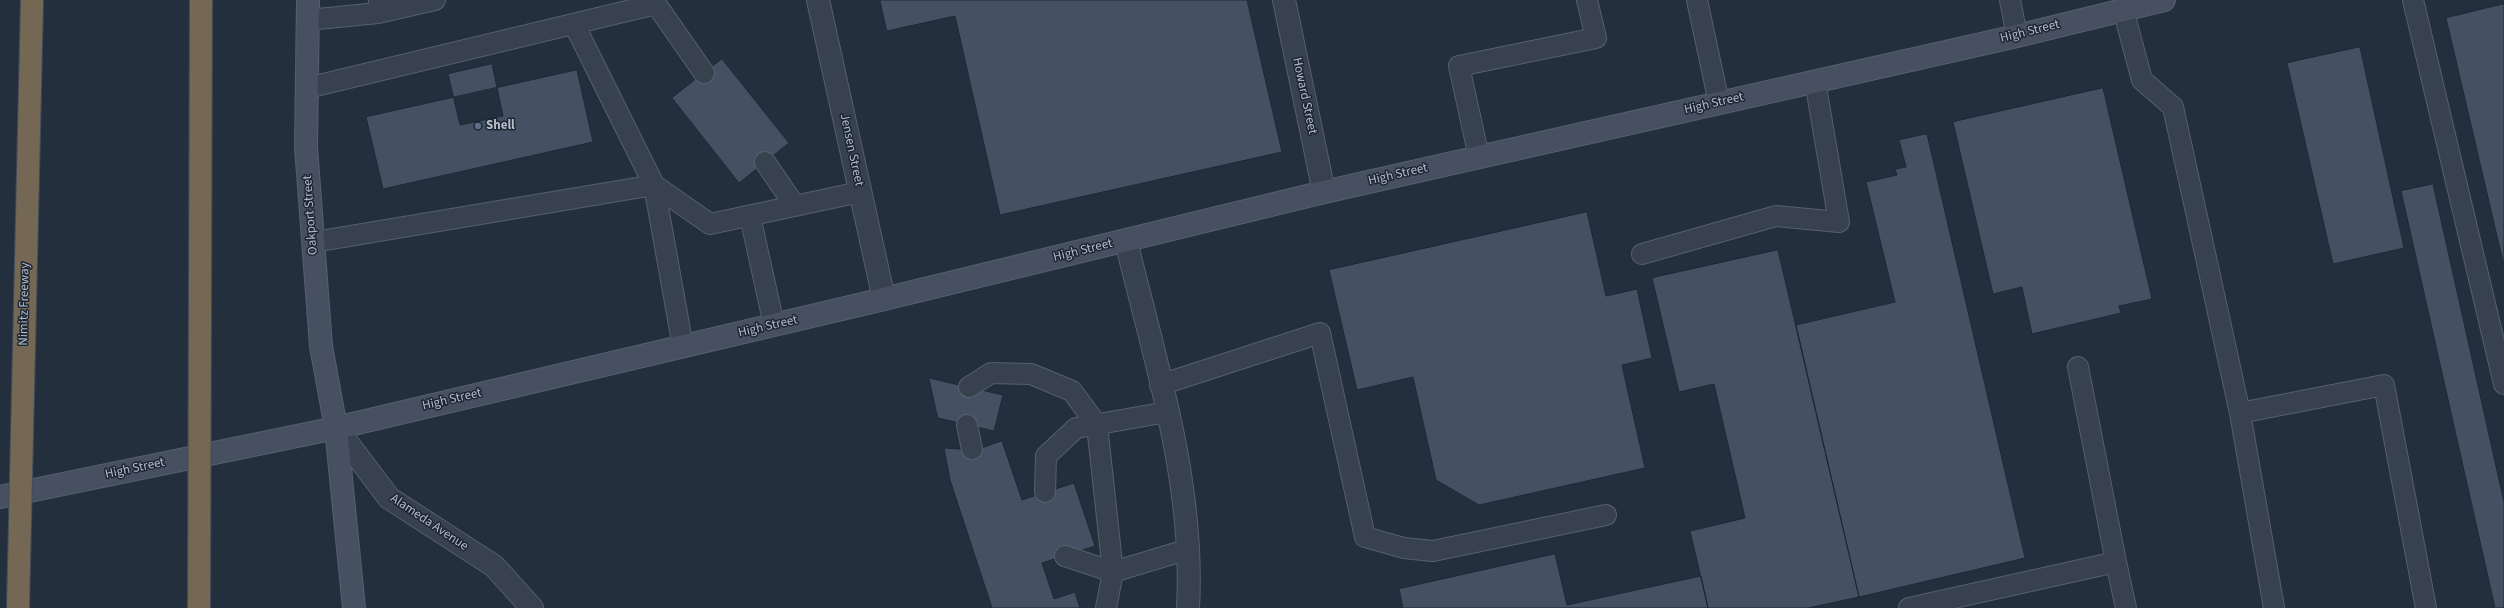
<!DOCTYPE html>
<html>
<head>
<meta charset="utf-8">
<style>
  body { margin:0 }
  canvas { display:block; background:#242f3e }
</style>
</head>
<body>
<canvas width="2504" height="608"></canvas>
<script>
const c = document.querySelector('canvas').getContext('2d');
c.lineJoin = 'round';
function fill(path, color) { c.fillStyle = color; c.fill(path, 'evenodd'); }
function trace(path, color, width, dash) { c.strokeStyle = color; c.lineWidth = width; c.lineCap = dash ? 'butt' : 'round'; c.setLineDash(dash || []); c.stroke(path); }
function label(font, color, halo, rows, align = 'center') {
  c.font = font + ' "Source Sans 3",sans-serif'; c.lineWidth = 3; c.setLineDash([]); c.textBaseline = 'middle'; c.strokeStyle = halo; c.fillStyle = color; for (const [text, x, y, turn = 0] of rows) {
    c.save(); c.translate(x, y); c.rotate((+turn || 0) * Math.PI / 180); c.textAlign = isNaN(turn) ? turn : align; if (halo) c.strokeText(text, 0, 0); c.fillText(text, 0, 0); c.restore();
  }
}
const building = new Path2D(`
  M880,0H1247L1282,152L1000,215L955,16L887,31Z
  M2504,4V266L2446,18Z
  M2360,47L2404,248L2333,264L2287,63Z
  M722,59L789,143L739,183L672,98Z
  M492,64L503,116L460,125L448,74Z
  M577,70L593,142L383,189L366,117Z
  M2103,88L2152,299L2119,306L2121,313L2032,334L2022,287L1993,294L1953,122Z
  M1927,134L2025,558L1859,597L1796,325L1895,302L1866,182L1897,175L1895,169L1906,167L1899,140Z
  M2433,184L2504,502V608H2495L2401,191Z
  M1587,212L1606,296L1637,289L1652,358L1622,365L1645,468L1479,505L1436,480L1413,377L1357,390L1329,270Z
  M1778,250L1859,597L1808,608H1708L1690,531L1745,518L1714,384L1679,392L1652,278Z
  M929,378L1003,395L994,431L938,418Z
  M1002,441L1022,500L1074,483L1095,546L1042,563L1054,599L1075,592L1080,608H992L950,480L944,448L975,450Z
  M1555,554L1567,605L1701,576L1708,608H1403L1399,589Z`);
fill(building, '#455162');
trace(building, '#1f2835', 1);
const service = new Path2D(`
  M379,0L378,13L435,0
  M1697,0L1719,103
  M2010,0L2017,36
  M2413,0L2504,384
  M2123,9L2142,80L2173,107L2240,413
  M308,20L378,13
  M574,24L654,185L683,347
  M307,88L656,4L704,73
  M1479,157L1459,66L1596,38L1587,0
  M765,162L795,206
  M750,216L774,325
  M314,242L654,185L710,224L860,192
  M1642,254L1776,216L1839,222L1815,81
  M2078,367L2116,562
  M1160,385L1320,333L1365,537L1404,548L1433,551L1606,515
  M969,387L991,373L1031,374L1072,391L1097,425L1113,572L1106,608
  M967,425L972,449
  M1045,492L1046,456L1076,428L1167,412
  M1065,556L1113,572L1189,549
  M1909,608L2116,562L2126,608
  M2274,608L2240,413L2384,385L2426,608`);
const minor = new Path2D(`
  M818,0L884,299
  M1284,0L1324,192
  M1126,241C1155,361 1195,483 1188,608
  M336,428L389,498L494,566L532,608`);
const secondary = new Path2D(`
  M308,0L306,147L321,346L336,428L354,608
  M0,497L336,428L884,299L1324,192L2017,36L2164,0`);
trace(service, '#565f6c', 22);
trace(minor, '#565f6c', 24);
trace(secondary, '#565f6c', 24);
trace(service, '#38414e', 20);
trace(minor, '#38414e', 22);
trace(secondary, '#465061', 22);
const motorwayBridge = new Path2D(`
  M18,608L32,0
  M199,608L201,0`);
trace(motorwayBridge, '#434c59', 24, []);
trace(motorwayBridge, '#746855', 22);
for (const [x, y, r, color] of [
  [478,126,4,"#5c6f8a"]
]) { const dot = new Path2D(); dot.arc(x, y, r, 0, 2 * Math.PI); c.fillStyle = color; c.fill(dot); trace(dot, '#1d2633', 1.5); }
label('13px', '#b4bcc9', '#1d2633', [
  ["High Street",2030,32,-14],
  ["Howard Street",1304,96,78],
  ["High Street",1714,104,-13],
  ["Jensen Street",851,150,78],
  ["High Street",1398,175,-13],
  ["Oakport Street",311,215,-94],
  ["High Street",1083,251,-14],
  ["Nimitz Freeway",25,304,-89],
  ["High Street",768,327,-13],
  ["High Street",452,400,-13],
  ["High Street",135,469,-12],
  ["Alameda Avenue",429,523,34]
]);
label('bold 13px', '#b4bcc9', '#1d2633', [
  ["Shell",486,126]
], 'left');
</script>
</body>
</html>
